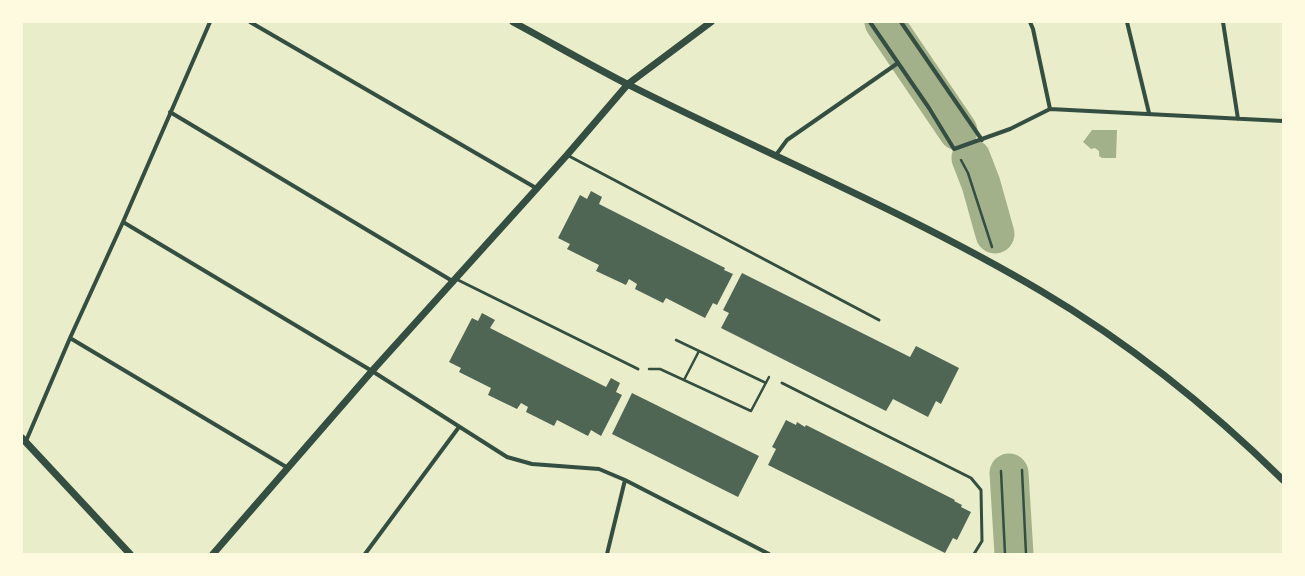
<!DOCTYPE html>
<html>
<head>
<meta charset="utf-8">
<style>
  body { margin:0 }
  #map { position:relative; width:1305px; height:576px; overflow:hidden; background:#e9edc9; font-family:Commissioner,sans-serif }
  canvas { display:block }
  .frame { position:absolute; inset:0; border:23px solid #fefae0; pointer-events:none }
</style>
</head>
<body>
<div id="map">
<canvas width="1305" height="576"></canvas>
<div class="frame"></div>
</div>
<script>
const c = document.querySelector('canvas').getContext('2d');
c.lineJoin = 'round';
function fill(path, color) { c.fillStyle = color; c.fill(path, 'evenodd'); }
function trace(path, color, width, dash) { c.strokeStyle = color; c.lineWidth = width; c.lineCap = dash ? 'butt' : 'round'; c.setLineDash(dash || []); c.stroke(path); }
fill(new Path2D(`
  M1092,130H1117L1116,158H1102L1099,156V151L1095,148L1091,149L1083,142Z`), '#a3b18a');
trace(new Path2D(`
  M884,22L958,131
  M971,158L981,184L995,234
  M1009,473L1014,554`), '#a3b18a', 39);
fill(new Path2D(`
  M591,191L602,197L599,204L725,268L724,270L733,274L717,305L713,303L705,318L666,298L663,303L635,289L637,284L629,279L626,285L596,271L599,265L567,249L570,244L558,238L580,195L587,199Z
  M742,273L910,357L916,346L959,368L941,404L936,401L928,417L893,399L886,411L721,328L729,313L723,310Z
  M482,313L495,320L490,328L606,387L611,378L620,383L616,392L622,395L601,436L591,430L588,436L557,420L554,426L526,412L528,407L521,403L517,409L488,395L491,388L459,372L461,368L449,362L472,318L478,321Z
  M632,393L759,456L738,497L612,434Z
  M786,420L796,425L797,422L805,427L806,425L955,500L954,501L962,505L961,507L971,512L957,540L953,538L945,553L768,465L776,449L772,447Z`), '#4f6655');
trace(new Path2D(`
  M961,160L968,173L992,247
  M676,340L766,383
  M649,369H660L751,411L769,377
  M684,380L699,351
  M1022,470L1026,554
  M1001,471L1005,554`), '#344e41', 2.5);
trace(new Path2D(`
  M567,155L879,320
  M456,279L638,369
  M782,383L971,478L981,490L982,541L974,554`), '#344e41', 3);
trace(new Path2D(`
  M210,22L123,222L372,371L507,457L532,464L599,469L625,480L769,554
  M250,22L536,188
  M870,22L929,108L954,149L1010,129L1050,109L1283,121
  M901,22L982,140
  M1030,22L1033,29L1050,109
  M1127,22L1149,113
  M1223,22L1238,119
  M170,112L454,282
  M776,155L787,140L898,63
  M70,338L288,468
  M26,441L70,338L123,222
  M365,554L459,427
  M607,554L625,480`), '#344e41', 4);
trace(new Path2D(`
  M513,22C552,43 590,65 629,85C766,154 909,213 1041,291C1129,343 1210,408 1283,480
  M22,438L130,554
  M213,554L372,371L567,155L628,84L711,22`), '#344e41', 7);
</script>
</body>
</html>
